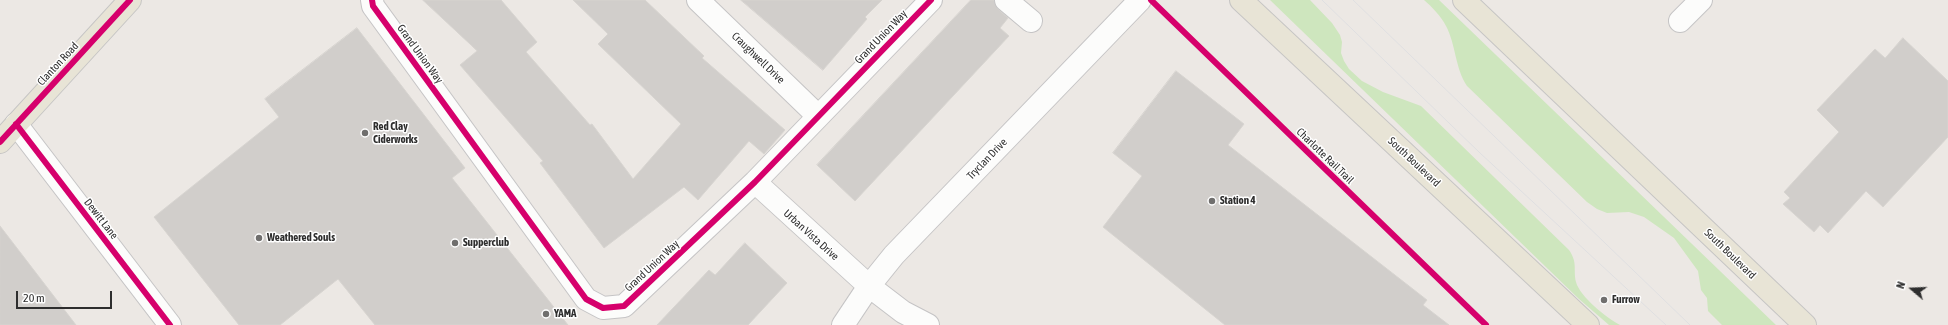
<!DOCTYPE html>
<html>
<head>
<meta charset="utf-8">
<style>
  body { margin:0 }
  #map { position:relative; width:1948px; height:325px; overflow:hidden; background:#ece8e4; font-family:"Asap Condensed",sans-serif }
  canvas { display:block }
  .north { position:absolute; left:1892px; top:269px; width:40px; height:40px; -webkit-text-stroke:3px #fff; paint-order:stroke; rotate:289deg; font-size:11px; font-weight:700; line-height:16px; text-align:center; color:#2e2e2e }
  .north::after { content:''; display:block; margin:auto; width:14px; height:18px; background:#2e2e2e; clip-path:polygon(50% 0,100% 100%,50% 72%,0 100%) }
  .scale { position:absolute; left:16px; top:291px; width:96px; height:18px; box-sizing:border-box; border:2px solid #2e2e2e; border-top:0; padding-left:5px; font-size:12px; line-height:14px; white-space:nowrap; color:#2e2e2e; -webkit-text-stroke:3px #fff; paint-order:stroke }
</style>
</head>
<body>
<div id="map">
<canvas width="1948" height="325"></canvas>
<div class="north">N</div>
<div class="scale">20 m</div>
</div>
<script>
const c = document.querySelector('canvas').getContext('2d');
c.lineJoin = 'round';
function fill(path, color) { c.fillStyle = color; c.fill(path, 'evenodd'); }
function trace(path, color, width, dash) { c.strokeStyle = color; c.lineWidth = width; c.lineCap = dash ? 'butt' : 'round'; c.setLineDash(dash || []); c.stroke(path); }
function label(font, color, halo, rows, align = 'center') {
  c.font = font + ' "Asap Condensed",sans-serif'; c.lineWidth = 3; c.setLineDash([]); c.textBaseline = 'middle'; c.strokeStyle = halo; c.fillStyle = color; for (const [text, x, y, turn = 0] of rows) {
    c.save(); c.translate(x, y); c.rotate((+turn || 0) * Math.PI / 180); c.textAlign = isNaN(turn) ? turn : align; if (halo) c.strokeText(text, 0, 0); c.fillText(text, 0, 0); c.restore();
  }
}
fill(new Path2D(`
  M1270,0H1310L1332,23L1340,35L1342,42L1341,53L1344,61L1349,69L1362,81L1383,92L1421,106L1569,250C1578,263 1573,269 1576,282C1580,297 1607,318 1620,325H1609L1579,299Z
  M1424,0H1439L1776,325H1722L1708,311L1707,298L1701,290L1698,271L1674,238L1644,217L1629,212L1607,213L1597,209L1587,202L1467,86C1455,68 1456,45 1446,26C1441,16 1432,7 1424,0Z`), '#cee6be');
const building = new Path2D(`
  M423,0H501L537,42L526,52L590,125L592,124L633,179L681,124L598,44L608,34L573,0H645L704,56L702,58L785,130L764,154L749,141L698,200L684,187L604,248L540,163L543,161L460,65L477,51Z
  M741,0H882L865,17L867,19L823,70Z
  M971,0H994L998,9L1008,18L1000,28L1009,36L855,201L817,165Z
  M357,28L465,168L452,178L568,325H375L338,279L280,325H239L154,217L279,117L265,99Z
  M1903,38L1948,81V137L1883,207L1866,191L1828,233L1820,225L1814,232L1783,204L1790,198L1784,192L1839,132L1817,110L1875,49L1885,58Z
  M1176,71L1244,124L1228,145L1427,300L1423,305L1449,325H1225L1103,227L1142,176L1113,153Z
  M0,226L76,325H0Z
  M745,243L787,283L748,325H657L709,270L715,275Z`);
fill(building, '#d1cecb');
trace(building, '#d7d4d0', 1);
const minor = new Path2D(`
  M372,0L373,6L586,299L603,308L624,306L755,182L931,0
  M698,0L818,116
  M1006,0L1031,21
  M1680,21L1701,0
  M16,124L170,325
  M755,182L869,286L903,312L928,325
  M843,325L869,286L894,255L1140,0`);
const major = new Path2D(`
  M1241,0L1588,325
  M1464,0L1805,325
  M0,142L130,0`);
trace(minor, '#c5c4c5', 24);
trace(major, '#c6c5c4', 24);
trace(minor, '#fcfcfb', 22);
trace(major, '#e8e4d6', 22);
trace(new Path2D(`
  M1322,0L1480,153L1666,325
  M1353,0L1690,325`), '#dfdfe1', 1);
trace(new Path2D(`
  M372,0L373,6L586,299L603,308L624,306L755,182L931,0
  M1151,0L1486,325
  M16,124L170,325
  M0,142L130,0`), '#d6006c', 6);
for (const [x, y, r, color] of [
  [365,133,4,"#706f6e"],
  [1212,201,4,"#706f6e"],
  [259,238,4,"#706f6e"],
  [455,243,4,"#706f6e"],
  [1604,300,4,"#706f6e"],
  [546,314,4,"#706f6e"]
]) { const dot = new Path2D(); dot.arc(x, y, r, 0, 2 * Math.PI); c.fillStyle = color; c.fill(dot); trace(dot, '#fff', 1.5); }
label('11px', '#2e2e2e', '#fff', [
  ["Grand Union Way",881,37,-46],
  ["Grand Union Way",420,54,54],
  ["Craughwell Drive",758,58,44],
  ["Clanton Road",58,64,-47],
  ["Charlotte Rail Trail",1325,156,44],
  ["Tryclan Drive",987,159,-46],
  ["South Boulevard",1414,162,43],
  ["Dewitt Lane",101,219,52],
  ["Urban Vista Drive",811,235,42],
  ["South Boulevard",1730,254,44],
  ["Grand Union Way",652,266,-43]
]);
label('bold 11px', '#2e2e2e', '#fff', [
  ["Red Clay",373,127],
  ["Ciderworks",373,140],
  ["Station 4",1220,201],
  ["Weathered Souls",267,238],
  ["Supperclub",463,243],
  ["Furrow",1612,300],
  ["YAMA",554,314]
], 'left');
</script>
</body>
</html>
